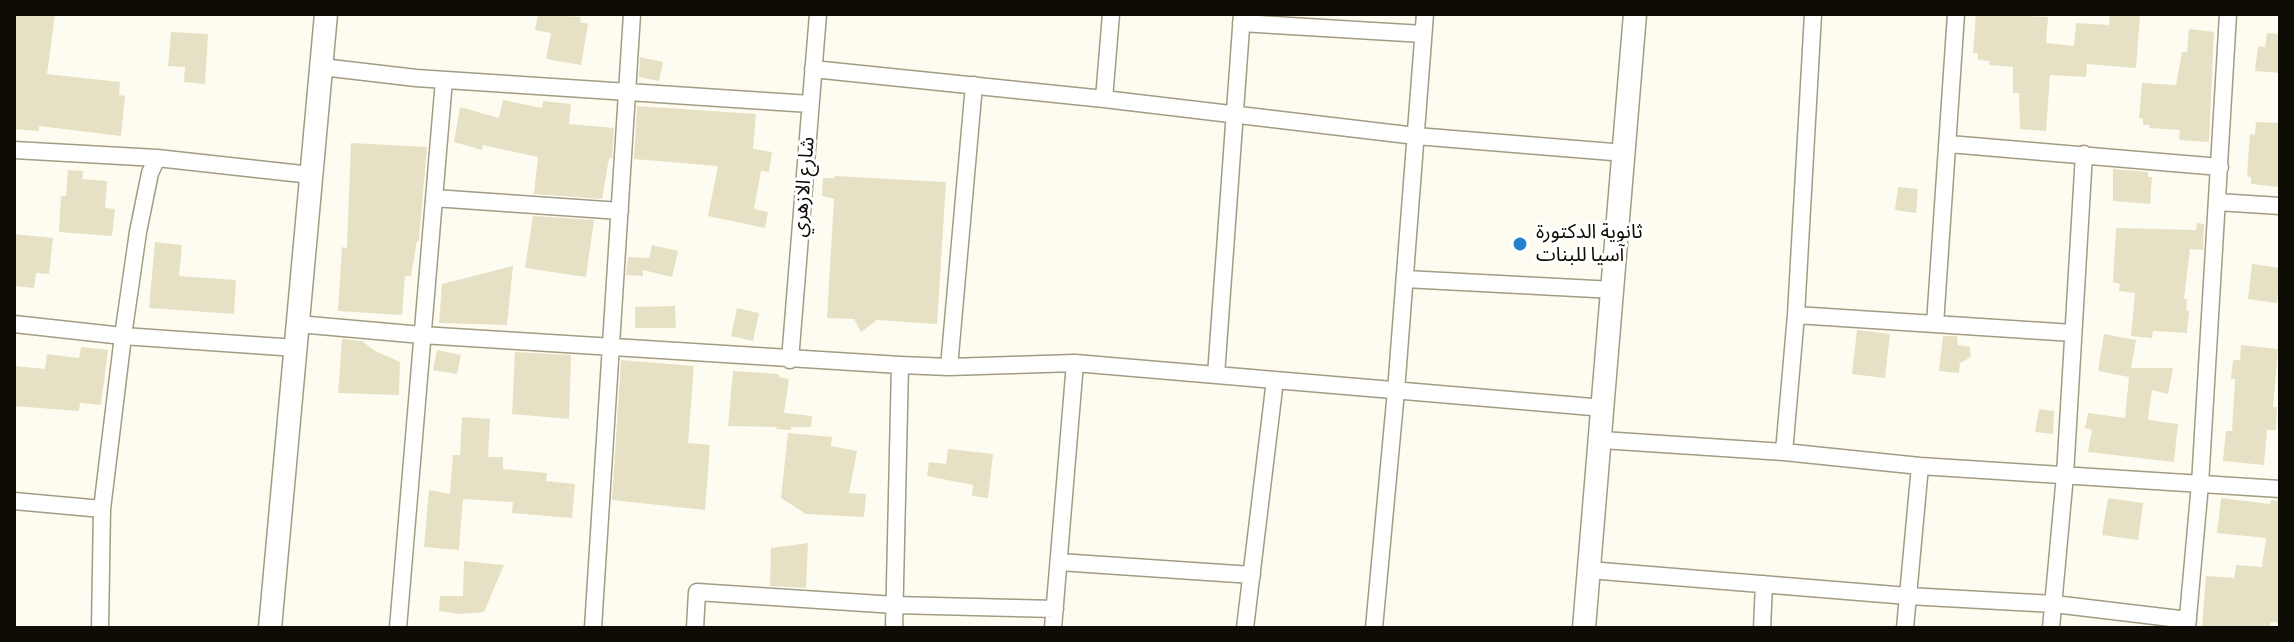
<!DOCTYPE html>
<html>
<head>
<meta charset="utf-8">
<style>
  body { margin:0 }
  #map { position:relative; width:2294px; height:642px; overflow:hidden; background:#fefcf1; font-family:Manrope,sans-serif }
  canvas { display:block }
  .frame { position:absolute; inset:0; border:16px solid #0e0c05; pointer-events:none }
</style>
</head>
<body>
<div id="map">
<canvas width="2294" height="642"></canvas>
<div class="frame"></div>
</div>
<script>
const c = document.querySelector('canvas').getContext('2d');
c.lineJoin = 'round';
function fill(path, color) { c.fillStyle = color; c.fill(path, 'evenodd'); }
function trace(path, color, width, dash) { c.strokeStyle = color; c.lineWidth = width; c.lineCap = dash ? 'butt' : 'round'; c.setLineDash(dash || []); c.stroke(path); }
function label(font, color, halo, rows, align = 'center') {
  c.font = font + ' Manrope,"Noto Sans Arabic",sans-serif'; c.lineWidth = 6; c.setLineDash([]); c.textBaseline = 'middle'; c.strokeStyle = halo; c.fillStyle = color; for (const [text, x, y, turn = 0] of rows) {
    c.save(); c.translate(x, y); c.rotate((+turn || 0) * Math.PI / 180); c.textAlign = isNaN(turn) ? turn : align; if (halo) c.strokeText(text, 0, 0); c.fillText(text, 0, 0); c.restore();
  }
}
fill(new Path2D(`
  M14,14H55L47,74L120,82L119,95L125,96L121,136L39,126V131L14,129Z
  M538,14L581,17L580,22L588,24L581,65L546,59L551,33L535,30Z
  M1976,14L2048,17L2046,43L2074,46L2076,23L2109,25L2110,14H2140L2136,68L2087,64L2086,77L2050,75L2046,131L2020,129L2019,93H2013V67L1989,65V61L1978,60V53H1973Z
  M2189,29L2214,32L2209,142L2179,140L2180,130L2149,128L2150,125H2143V119L2139,118L2142,83L2176,85L2182,52H2187Z
  M171,32L208,34L205,84L184,82L185,67L168,66Z
  M2267,33L2280,34V73L2255,71L2258,46L2265,47Z
  M640,57L663,62L659,81L639,77Z
  M503,100L542,108L543,101L571,104L569,124L614,128L612,158H609L602,199L534,194L538,157L483,145L482,150L454,142L460,107L499,118Z
  M637,106L756,114L753,149L772,152L769,172L761,171L754,209L768,212L765,228L708,216L718,166L634,159Z
  M2256,122L2280,123V187L2251,184V177L2247,176L2250,134L2255,135Z
  M351,143L427,147L419,241H417L411,276H405L402,315L338,311L342,247L347,248Z
  M2113,169L2148,172V177H2152L2150,204L2113,201Z
  M68,170L83,171L82,179L107,181L105,208L115,209L112,236L59,232L61,196H66Z
  M835,176L946,182L937,324L877,320L861,332L854,319L827,318L834,199L822,196L823,178H835Z
  M1898,187L1918,189L1916,213L1895,210Z
  M533,216L594,220L586,277L525,268Z
  M2197,223L2204,224L2203,250L2190,249L2184,299H2187L2186,310L2189,311L2187,333L2153,331L2152,338L2131,336L2135,293L2119,291L2120,284L2113,282L2116,228L2196,230Z
  M14,234L53,238L49,274L36,273L34,288L14,286Z
  M155,242L182,245L179,276L236,280L234,314L149,308Z
  M652,245L678,251L672,277L643,270V276L626,275L628,257L649,258Z
  M2252,264L2280,268L2277,303L2248,299Z
  M513,266L507,325L439,323L442,284Z
  M675,306L676,328H635V307Z
  M737,308L759,313L753,341L731,336Z
  M1857,330L1890,334L1885,378L1852,374Z
  M2104,334L2136,340L2131,368H2173L2168,394L2152,390L2148,420L2178,424L2174,462L2088,452L2092,430L2085,428L2088,413L2125,418L2129,377L2098,371Z
  M1943,336H1957L1958,345L1970,347L1971,357L1960,363L1959,373L1939,371Z
  M342,339L362,341L375,351L400,362L399,395L338,393Z
  M2241,345L2278,349L2273,407H2277L2276,430H2267L2264,465L2223,461L2226,431H2232L2235,379H2231L2233,360H2240Z
  M81,347L108,350L101,405L80,403L79,411L14,406V366L45,369L47,354L79,358Z
  M437,350L461,355L457,374L433,370Z
  M515,352L571,355L569,419L512,414Z
  M621,360L694,366L688,443L710,445L705,510L612,500Z
  M733,371L779,374V377L789,379L784,413L812,416L811,427H791V430L776,429L777,427L728,426Z
  M2039,409L2054,411L2053,434L2035,432Z
  M462,417L490,419L488,457H503V469L547,473L546,481L575,484L572,518L512,513L513,502L463,499L459,550L424,547L429,490L450,494L453,455H460Z
  M788,433L832,437L831,446L857,451L849,493L866,494L864,517L806,514L781,498Z
  M948,449L993,454L988,498L972,496L973,485L927,476L929,462L946,464Z
  M2108,498L2143,503L2138,540L2102,535Z
  M2221,498L2270,504L2271,500L2280,501V623L2271,622L2270,628H2202L2206,576L2234,578L2236,565L2262,567L2266,538L2217,533Z
  M808,543L806,588L770,586L771,548Z
  M464,561L504,565L484,612L458,614L439,611L440,596H463Z`), '#e6e0c5');
const street = new Path2D(`
  M1241,23L1423,34
  M322,67L416,78L810,104
  M813,69L1104,99L1416,136L1625,153
  M1104,99L1111,14
  M1949,144L2220,167
  M14,150L157,158L311,175
  M434,198L620,211
  M2217,202L2280,206
  M1405,279L1614,290
  M1796,315L2073,333
  M14,324L123,336L296,348
  M298,324L422,335L900,365L949,367L1075,363L1604,408
  M1935,324L1956,14
  M790,360L818,14
  M949,367L974,85
  M1216,375L1242,14
  M1602,440L1784,452L1920,466L2280,489
  M1784,452L1796,315L1813,14
  M14,501L102,509
  M1059,562L1252,575
  M1589,570L1908,596L2054,604L2188,620
  M100,628L102,509L123,336L138,232L150,173L157,158
  M398,628L444,80
  M593,628L632,14
  M695,628L697,592L895,605L1055,609
  M894,628L900,365
  M1053,628L1075,363
  M1245,628L1275,380
  M1374,628L1396,391L1425,14
  M1762,628L1764,584
  M1905,628L1920,466
  M2051,628L2065,475L2084,154
  M2187,628L2200,484L2228,14`);
const secondary = new Path2D(`
  M270,628L326,14
  M1584,628L1635,14`);
trace(street, '#a19c83', 19);
trace(secondary, '#a19c83', 25);
trace(street, '#fff', 16);
trace(secondary, '#fff', 22);
for (const [x, y, r, color] of [
  [1520,244,8,"#2281cd"]
]) { const dot = new Path2D(); dot.arc(x, y, r, 0, 2 * Math.PI); c.fillStyle = color; c.fill(dot); trace(dot, '#fff', 3); }
label('20px', '#0e0c05', '#fff', [
  ["شارع الازهري",804,187,-85]
]);
label('20px', '#0e0c05', '#fff', [
  ["ثانوية الدكتورة",1536,232],
  ["آسيا للبنات",1536,255]
], 'left');
</script>
</body>
</html>
